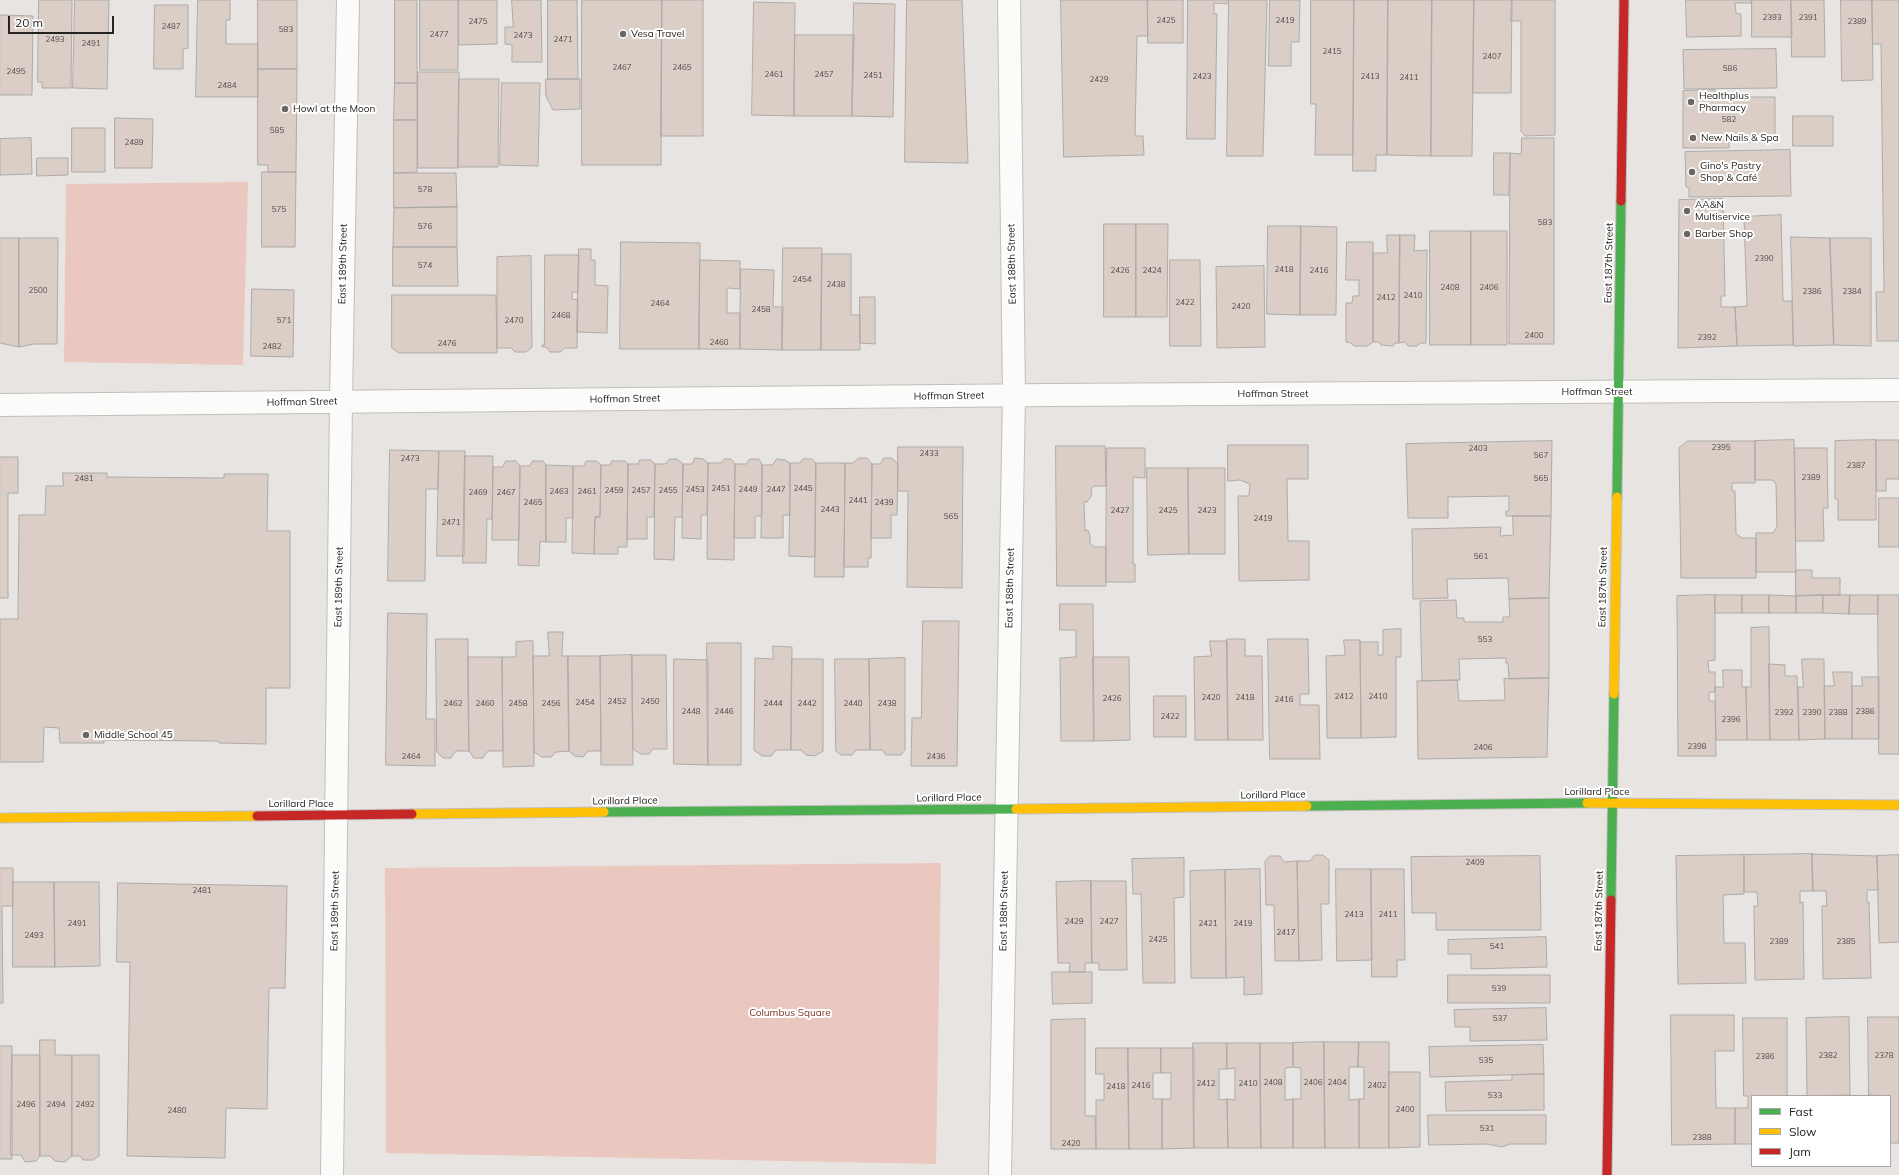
<!DOCTYPE html>
<html>
<head>
<meta charset="utf-8">
<style>
  body { margin:0 }
  #map { position:relative; width:1899px; height:1175px; overflow:hidden; background:#e7e4e1; font-family:Mulish,sans-serif }
  canvas { display:block }
  .legend { position:absolute; left:1751px; top:1095px; width:140px; height:72px; box-sizing:border-box; background:#fff; border:1px solid #a8a7a6; margin:0; padding:5px 7px; list-style:none; font-size:12px; color:#252321 }
  .legend li { display:flex; align-items:center; gap:8px; height:20px }
  .legend b { width:20px; border:1px solid #a8a7a6 }
  .scale { position:absolute; left:8px; top:16px; width:106px; height:18px; box-sizing:border-box; border:2px solid #252321; border-top:0; padding-left:5px; font-size:12px; line-height:14px; white-space:nowrap; color:#252321; -webkit-text-stroke:3px #fff; paint-order:stroke }
</style>
</head>
<body>
<div id="map">
<canvas width="1899" height="1175"></canvas>
<ul class="legend">
<li><b style="height:5px;background:#4caf50"></b>Fast</li>
<li><b style="height:5px;background:#ffc107"></b>Slow</li>
<li><b style="height:5px;background:#c62828"></b>Jam</li>
</ul>
<div class="scale">20 m</div>
</div>
<script>
const c = document.querySelector('canvas').getContext('2d');
c.lineJoin = 'round';
function fill(path, color) { c.fillStyle = color; c.fill(path, 'evenodd'); }
function trace(path, color, width, dash) { c.strokeStyle = color; c.lineWidth = width; c.lineCap = dash ? 'butt' : 'round'; c.setLineDash(dash || []); c.stroke(path); }
function label(font, color, halo, rows, align = 'center') {
  c.font = font + ' Mulish,sans-serif'; c.lineWidth = 4; c.setLineDash([]); c.textBaseline = 'middle'; c.strokeStyle = halo; c.fillStyle = color; for (const [text, x, y, turn = 0] of rows) {
    c.save(); c.translate(x, y); c.rotate((+turn || 0) * Math.PI / 180); c.textAlign = isNaN(turn) ? turn : align; if (halo) c.strokeText(text, 0, 0); c.fillText(text, 0, 0); c.restore();
  }
}
fill(new Path2D(`
  M248,182L243,365L64,362L66,184Z
  M941,863L936,1164L386,1153L385,868Z`), '#ebc8bf');
const building = new Path2D(`
  M39,0H72L71,88H42V82H38Z
  M75,0H109L107,89L73,88Z
  M198,0H230V20H226V44H258V97H196Z
  M258,0H297V69H258Z
  M395,0H417V83H395Z
  M420,0H458V70H420Z
  M459,0H497V44L459,45Z
  M512,0H541L542,62H512V45L505,44V27H513Z
  M548,0H577L578,79H548Z
  M582,0H662L661,165H582Z
  M662,0H703V136H661Z
  M907,0H962L968,163L905,162Z
  M1061,0H1147L1148,36H1137L1135,136H1143L1144,155L1064,157Z
  M1148,0H1183V43H1148Z
  M1188,0H1227V4L1214,3V14H1217L1215,139H1187Z
  M1229,0H1267L1263,156H1227Z
  M1270,0H1300L1299,42H1291V66H1269Z
  M1311,0H1354L1353,155H1315L1316,104H1311Z
  M1354,0H1388L1387,155H1376V171H1353Z
  M1388,0H1432L1431,156L1387,155Z
  M1432,0H1474L1472,156H1431Z
  M1474,0H1512L1511,93H1473Z
  M1512,0H1555V135L1525,136L1521,131V21H1511Z
  M1686,0H1751V3H1735L1736,13L1741,14V36L1687,37Z
  M1752,0H1791L1792,37H1752Z
  M1791,0H1824L1825,57H1792Z
  M1841,0H1872L1873,80L1842,81Z
  M1872,0H1899V341H1877L1876,292H1884L1881,44H1873Z
  M754,2L795,3L794,116L752,115Z
  M854,3L895,4L893,117L852,116Z
  M155,5H188V48L183,49V69H154Z
  M0,15L33,16L32,95H0Z
  M795,35H854L852,116H794Z
  M1776,49L1777,88L1684,89L1683,50Z
  M258,69H297L296,172H268V165H258Z
  M418,72H459L458,168H418Z
  M459,79H499L498,167H458Z
  M546,79H580V109L553,110L546,96Z
  M395,83H417V120H394Z
  M502,83H540L538,166L500,165Z
  M1715,90V94L1718,97H1775V142H1729V148H1683V91Z
  M1793,116H1833V146H1793Z
  M115,118L153,119L152,168H115Z
  M394,120H417V172L394,173Z
  M72,128H105V172H72Z
  M31,138L32,174L0,175V139Z
  M1522,138H1554V344H1509L1510,153L1521,154Z
  M1790,150L1791,196L1689,197V188L1686,187L1685,152Z
  M1494,153H1510L1509,195H1494Z
  M37,158H68V175L37,176Z
  M262,172H296L295,247H262Z
  M394,173H456L457,207L394,208Z
  M1723,199L1725,296H1721V307H1735L1737,346L1678,348L1679,200Z
  M457,207V247H393L394,208Z
  M1781,215L1783,301H1792L1793,345L1737,346L1735,307L1747,306L1744,217Z
  M1104,224H1136V317H1104Z
  M1136,224H1168L1167,317H1136Z
  M1268,226H1301L1300,315L1267,314Z
  M1301,226L1337,227L1336,315H1300Z
  M1430,231H1471V345H1430Z
  M1471,231H1507V345H1471Z
  M1387,235H1400L1399,343H1395L1393,346L1381,345L1378,342H1373V253H1387Z
  M1400,235H1415L1414,251L1427,250L1426,343H1421L1417,346H1408L1405,342L1399,343Z
  M1791,237L1830,238L1834,345L1794,346Z
  M0,238H19V347L0,343Z
  M19,238H58L57,344H34L19,347Z
  M1830,238H1871V346L1834,345Z
  M621,242L700,243L699,349H620Z
  M1347,242H1373V342L1367,346H1354L1351,343L1346,342V303H1352L1353,296H1359V280H1346Z
  M393,247H457L458,286H393Z
  M783,248H822L821,350H782Z
  M579,249H591V260H595V285L608,286L607,333L577,332Z
  M822,254H851V315H860V350H821Z
  M545,255H579L578,292H572V299L578,300L577,348H565L560,352H550L546,347H542V345H544Z
  M531,256L532,347L526,352H515L511,348H497V257Z
  M700,260L740,261V289L727,288V313H740V349H699Z
  M1170,260H1200L1201,346H1170Z
  M1264,266L1265,347L1217,348L1216,267Z
  M741,269L774,270L773,307H783L782,350L740,349Z
  M252,289L294,290L293,357L251,356Z
  M392,295H496L497,353H399L392,348Z
  M860,297H875V344L860,343Z
  M1794,440L1796,572H1756V533H1773L1777,527L1776,484L1772,480H1755V441Z
  M1876,440H1899V479H1886V491H1877Z
  M1876,440V520H1838V499H1835V441Z
  M1552,441L1551,516H1506V511H1509V496L1448,497V518H1408L1406,444Z
  M1688,441H1755V483H1732V491H1735L1736,534L1742,538H1756V578H1681L1679,448Z
  M1228,445H1308V479H1287L1288,541H1309V580L1239,581L1238,496H1249L1250,484L1240,480L1228,481Z
  M1056,446H1105L1106,486H1094L1091,490L1092,495L1087,502H1084L1085,531L1088,530L1090,536V543L1094,547H1106V586H1057Z
  M898,447H963L962,588L907,587L908,491H898Z
  M1107,448H1145V478L1133,477V564H1135V582H1106Z
  M1795,448H1827L1828,508H1823L1824,541H1796Z
  M390,450L439,451L438,489H426L425,581H388Z
  M439,451H465L464,556H437Z
  M465,456H493L492,519H487L486,563H463Z
  M0,457H18V493H8V598H0Z
  M695,458L703,459L708,463L707,515H701V539L682,538L683,464H692Z
  M859,458H867L872,464L871,558H868V567H844L845,463H853Z
  M884,458H892L898,464L897,515H891V538H871L872,464H880Z
  M670,459H677L683,464L682,517H675L674,560L654,559L655,464H665Z
  M725,459H731L735,464L734,560L707,559L708,463H720Z
  M750,459H759L762,465V516H755V538H734L735,464H746Z
  M777,459L785,460L790,463V515H783V538H761L762,465H772Z
  M803,459H812L816,463L815,557L789,556L790,463H800Z
  M640,460H651L655,464L654,517H647V539H627L628,464H638Z
  M506,461H516L520,466L519,540H492L493,467H502Z
  M533,461H543L546,465V542L540,541L539,566L518,565L520,466H529Z
  M587,461H596L601,465L600,517H595L594,554L572,553L573,466H583Z
  M612,461H625L628,464L627,547H618V554H594L595,517H600L601,465H610Z
  M816,463H845L844,577H815Z
  M546,465L573,466V518H566V542H546Z
  M1147,468H1188L1189,554L1148,555Z
  M1188,468H1225V554H1189Z
  M63,473H107V477L224,478V474H268L267,531H290V688H266V744L219,743L218,741L104,740V743H60L59,728L44,727L43,762H0V619H18L19,515H45L46,486H63Z
  M1879,498H1899V547H1879Z
  M1513,516H1551L1549,598L1509,599L1508,578L1447,579L1448,598L1413,599L1412,529L1501,527L1500,536L1513,535Z
  M1796,570H1812V578H1840V595L1796,596Z
  M1715,595V660L1708,661L1709,672H1715V692H1709V701H1715L1716,756H1678L1677,596Z
  M1715,595H1742V613H1715Z
  M1742,595H1769V613H1742Z
  M1769,595L1796,596V613H1769Z
  M1823,595V613H1796V596Z
  M1823,595H1850L1849,614L1823,613Z
  M1850,595H1878V614H1849Z
  M1878,595H1899V754H1879Z
  M1549,598V678L1509,679L1508,663H1506V658L1459,659L1460,680L1422,681L1420,601L1456,600L1457,618H1464V622H1503V617H1510L1509,599Z
  M1060,604H1093L1094,741H1061L1060,658L1076,657V630H1060Z
  M388,613L427,614L426,719H435V766L386,765Z
  M923,621H959L957,766H911L912,718H921Z
  M1769,627L1770,740H1747L1746,687H1751V628Z
  M1401,629V657H1396V737L1361,738L1360,642H1378V655H1383V630Z
  M548,632H563L562,656H568L569,751L556,752L551,757H542L534,752L533,656H549Z
  M436,639H468L469,751H456L451,758H443L437,752Z
  M1227,639H1245V656H1262L1263,740H1228Z
  M1268,639H1308L1309,694H1300V705H1319L1320,759H1270Z
  M1344,640H1360V642L1361,738H1327L1326,656L1345,655Z
  M533,641L534,766L503,767L502,657H516V642Z
  M1210,641H1227L1228,740H1195L1194,657L1211,656Z
  M707,643H741V765H708Z
  M773,646L792,647L791,750H776L771,756H762L754,750L755,658L773,659Z
  M632,655H666L667,749H653L649,754H641L633,749Z
  M632,655L633,765H601L600,656Z
  M568,656H600L601,751H588L583,757L575,756L569,751Z
  M468,657H502L503,751H488L483,758H474L469,751Z
  M1093,657H1129L1130,740L1094,741Z
  M905,658V750L901,755H886L882,750H870L869,659Z
  M674,659L708,660V765L674,764Z
  M792,659H823V751L815,756L806,755L801,750H791Z
  M835,659H869L870,750H856L852,755H841L836,751Z
  M1802,659H1824L1825,739L1799,740L1798,687H1803Z
  M1769,664L1785,665V676H1797L1799,740H1770Z
  M1723,670H1742V687H1746L1747,740H1716L1715,687H1723Z
  M1833,672H1852V739H1825L1824,686H1834Z
  M1862,677H1879V739H1852V686H1862Z
  M1549,678L1547,757L1418,759L1417,681L1457,680L1459,701L1505,700L1504,679Z
  M1154,696H1186V737H1154Z
  M1812,854L1877,856L1878,890H1867V902H1869L1871,978L1823,979L1822,906H1827L1826,891H1813Z
  M1812,854L1813,891H1800V903L1803,902L1804,979L1755,980L1754,906H1758L1757,892H1744V855Z
  M1315,855H1323L1329,860V904H1321L1322,960L1299,961L1297,861H1310Z
  M1744,855V894L1723,895L1724,943H1745L1746,983L1678,984L1676,856Z
  M1899,855V942L1879,943L1877,856Z
  M1270,856H1280L1284,862L1297,861L1299,961H1275L1274,905H1266L1265,862Z
  M1540,856L1541,930H1436V913H1412L1411,857Z
  M1184,858V897L1174,898L1175,983H1143L1141,894H1133L1132,859Z
  M0,868H13V906H2L3,1003H0Z
  M1260,869L1262,994L1244,995V977L1226,978L1225,870Z
  M1336,869H1371L1372,960L1337,961Z
  M1371,869H1404L1405,960H1397V977H1372Z
  M1225,870L1226,978H1191L1190,871Z
  M1091,881H1126L1127,970H1099V963H1092Z
  M1091,881L1092,963H1085V972H1069L1070,963H1058L1056,882Z
  M13,882H54L55,967H13Z
  M54,882H99L100,966L55,967Z
  M118,883L287,886L285,988H269L267,1109L226,1108L225,1158L127,1156L130,962H117Z
  M1546,937L1547,967L1471,969V954H1448V940Z
  M1052,972H1092V1003L1053,1004Z
  M1448,975H1550V1003H1448Z
  M1546,1008L1547,1040L1470,1041V1027H1455L1454,1010Z
  M1671,1015H1734V1051H1715L1716,1108H1735V1144L1672,1145Z
  M1849,1017L1850,1095L1807,1096L1806,1018Z
  M1868,1017H1899V1143H1890V1096L1869,1095Z
  M1743,1018H1787V1096H1752V1144H1735V1108H1748V1096H1744Z
  M1085,1019V1116H1095L1096,1149H1051V1020Z
  M40,1040H55V1055H72V1156L65,1162L55,1161L50,1156H40Z
  M1324,1042H1359L1358,1067H1349V1100L1359,1099V1148H1325Z
  M1324,1042L1325,1148H1293V1099H1301V1068L1293,1067V1043Z
  M1359,1042H1389V1148H1359V1099H1364V1067H1358Z
  M1193,1043H1227V1069H1219V1100L1227,1099L1228,1148H1194Z
  M1227,1043H1260L1261,1148H1228L1227,1099L1235,1100V1068L1227,1069Z
  M1260,1043H1293V1067L1285,1068V1100L1293,1099V1148H1261Z
  M1543,1045L1544,1074L1430,1077L1429,1047Z
  M0,1046H12V1159H0Z
  M1096,1048H1128L1129,1149H1096V1100H1104V1074H1096Z
  M1128,1048H1161V1073H1153V1099H1162V1149H1129Z
  M1161,1048H1194V1148L1162,1149V1099H1171V1073H1161Z
  M12,1055H40V1156L36,1161L25,1162L21,1155H11Z
  M72,1055H99V1156L93,1160H83L80,1156H72Z
  M1389,1072H1420V1147L1389,1148Z
  M1544,1074V1110L1446,1111L1445,1082L1512,1080V1075Z
  M1428,1115H1546V1144H1510L1502,1147L1487,1144L1429,1145Z`);
fill(building, '#dacec6');
trace(building, '#adaba9', 1);
const street = new Path2D(`
  M0,405L1050,395L1899,390
  M332,1175L341,401L348,0
  M1000,1175L1014,395L1009,0`);
const fast = new Path2D(`
  M1617,497L1621,201
  M1307,806L1587,803
  M604,812L1016,809
  M1611,900L1614,694`);
const slow = new Path2D(`
  M1614,694L1617,497
  M1587,803L1899,805
  M1016,809L1307,806
  M412,814L604,812
  M0,818L257,816`);
const jam = new Path2D(`
  M1621,201L1624,0
  M257,816L412,814
  M1607,1175L1611,900`);
trace(street, '#c1bfbc', 24);
trace(fast, '#c1bfbc', 11);
trace(slow, '#c1bfbc', 11);
trace(jam, '#c1bfbc', 11);
trace(street, '#fbfbfa', 22);
trace(fast, '#4caf50', 9);
trace(slow, '#ffc107', 9);
trace(jam, '#c62828', 9);
for (const [x, y, r, color] of [
  [623,34,4,"#696764"],
  [1691,102,4,"#696764"],
  [285,109,4,"#696764"],
  [1693,138,4,"#696764"],
  [1692,172,4,"#696764"],
  [1687,211,4,"#696764"],
  [1687,234,4,"#696764"],
  [86,735,4,"#696764"]
]) { const dot = new Path2D(); dot.arc(x, y, r, 0, 2 * Math.PI); c.fillStyle = color; c.fill(dot); trace(dot, '#fff', 1.5); }
label('8px', '#534e4b', null, [
  ["2393",1772,18],
  ["2391",1808,18],
  ["2425",1166,21],
  ["2419",1285,21],
  ["2475",478,22],
  ["2389",1857,22],
  ["2487",171,27],
  ["583",286,30],
  ["2477",439,35],
  ["2473",523,36],
  ["2493",55,40],
  ["2471",563,40],
  ["2491",91,44],
  ["2415",1332,52],
  ["2407",1492,57],
  ["2467",622,68],
  ["2465",682,68],
  ["586",1730,69],
  ["2495",16,72],
  ["2461",774,75],
  ["2457",824,75],
  ["2451",873,76],
  ["2423",1202,77],
  ["2413",1370,77],
  ["2411",1409,78],
  ["2429",1099,80],
  ["2484",227,86],
  ["582",1729,120],
  ["585",277,131],
  ["2489",134,143],
  ["578",425,190],
  ["575",279,210],
  ["583",1545,223],
  ["576",425,227],
  ["2390",1764,259],
  ["574",425,266],
  ["2418",1284,270],
  ["2426",1120,271],
  ["2424",1152,271],
  ["2416",1319,271],
  ["2454",802,280],
  ["2438",836,285],
  ["2408",1450,288],
  ["2406",1489,288],
  ["2500",38,291],
  ["2386",1812,292],
  ["2384",1852,292],
  ["2410",1413,296],
  ["2412",1386,298],
  ["2422",1185,303],
  ["2464",660,304],
  ["2420",1241,307],
  ["2458",761,310],
  ["2468",561,316],
  ["571",284,321],
  ["2470",514,321],
  ["2400",1534,336],
  ["2392",1707,338],
  ["2460",719,343],
  ["2476",447,344],
  ["2482",272,347],
  ["2395",1721,448],
  ["2403",1478,449],
  ["2433",929,454],
  ["567",1541,456],
  ["2473",410,459],
  ["2387",1856,466],
  ["2389",1811,478],
  ["2481",84,479],
  ["565",1541,479],
  ["2451",721,489],
  ["2445",803,489],
  ["2453",695,490],
  ["2449",748,490],
  ["2447",776,490],
  ["2459",614,491],
  ["2457",641,491],
  ["2455",668,491],
  ["2463",559,492],
  ["2461",587,492],
  ["2469",478,493],
  ["2467",506,493],
  ["2441",858,501],
  ["2465",533,503],
  ["2439",884,503],
  ["2443",830,510],
  ["2427",1120,511],
  ["2425",1168,511],
  ["2423",1207,511],
  ["565",951,517],
  ["2419",1263,519],
  ["2471",451,523],
  ["561",1481,557],
  ["553",1485,640],
  ["2412",1344,697],
  ["2410",1378,697],
  ["2420",1211,698],
  ["2418",1245,698],
  ["2426",1112,699],
  ["2416",1284,700],
  ["2452",617,702],
  ["2450",650,702],
  ["2454",585,703],
  ["2462",453,704],
  ["2460",485,704],
  ["2458",518,704],
  ["2456",551,704],
  ["2444",773,704],
  ["2442",807,704],
  ["2440",853,704],
  ["2438",887,704],
  ["2448",691,712],
  ["2446",724,712],
  ["2386",1865,712],
  ["2392",1784,713],
  ["2390",1812,713],
  ["2388",1838,713],
  ["2422",1170,717],
  ["2396",1731,720],
  ["2398",1697,747],
  ["2406",1483,748],
  ["2464",411,757],
  ["2436",936,757],
  ["2409",1475,863],
  ["2481",202,891],
  ["2413",1354,915],
  ["2411",1388,915],
  ["2429",1074,922],
  ["2427",1109,922],
  ["2491",77,924],
  ["2421",1208,924],
  ["2419",1243,924],
  ["2417",1286,933],
  ["2493",34,936],
  ["2425",1158,940],
  ["2389",1779,942],
  ["2385",1846,942],
  ["541",1497,947],
  ["539",1499,989],
  ["537",1500,1019],
  ["2382",1828,1056],
  ["2378",1884,1056],
  ["2386",1765,1057],
  ["535",1486,1061],
  ["2408",1273,1083],
  ["2406",1313,1083],
  ["2404",1337,1083],
  ["2412",1206,1084],
  ["2410",1248,1084],
  ["2416",1141,1086],
  ["2402",1377,1086],
  ["2418",1116,1087],
  ["533",1495,1096],
  ["2496",26,1105],
  ["2494",56,1105],
  ["2492",85,1105],
  ["2400",1405,1110],
  ["2480",177,1111],
  ["531",1487,1129],
  ["2388",1702,1138],
  ["2420",1071,1144]
]);
label('10px', '#252321', '#fff', [
  ["Vesa Travel",631,34],
  ["Healthplus",1699,96],
  ["Pharmacy",1699,108],
  ["Howl at the Moon",293,109],
  ["New Nails & Spa",1701,138],
  ["Gino's Pastry",1700,166],
  ["Shop & Café",1700,178],
  ["AA&N",1695,205],
  ["Multiservice",1695,217],
  ["Barber Shop",1695,234],
  ["Middle School 45",94,735]
], 'left');
label('10px', '#252321', '#fff', [
  ["East 187th Street",1609,263,-89],
  ["East 189th Street",343,264,-89],
  ["East 188th Street",1012,264,-91],
  ["Hoffman Street",1597,392],
  ["Hoffman Street",1273,394],
  ["Hoffman Street",949,396,-1],
  ["Hoffman Street",625,399,-1],
  ["Hoffman Street",302,402,-1],
  ["East 189th Street",339,587,-89],
  ["East 187th Street",1603,587,-89],
  ["East 188th Street",1010,588,-89],
  ["Lorillard Place",1597,792],
  ["Lorillard Place",1273,795,-1],
  ["Lorillard Place",949,798,-1],
  ["Lorillard Place",625,801,-1],
  ["Lorillard Place",301,804],
  ["East 189th Street",335,911,-89],
  ["East 188th Street",1004,911,-89],
  ["East 187th Street",1599,911,-89]
]);
label('10px', '#803023', '#fff', [
  ["Columbus Square",790,1013]
]);
</script>
</body>
</html>
